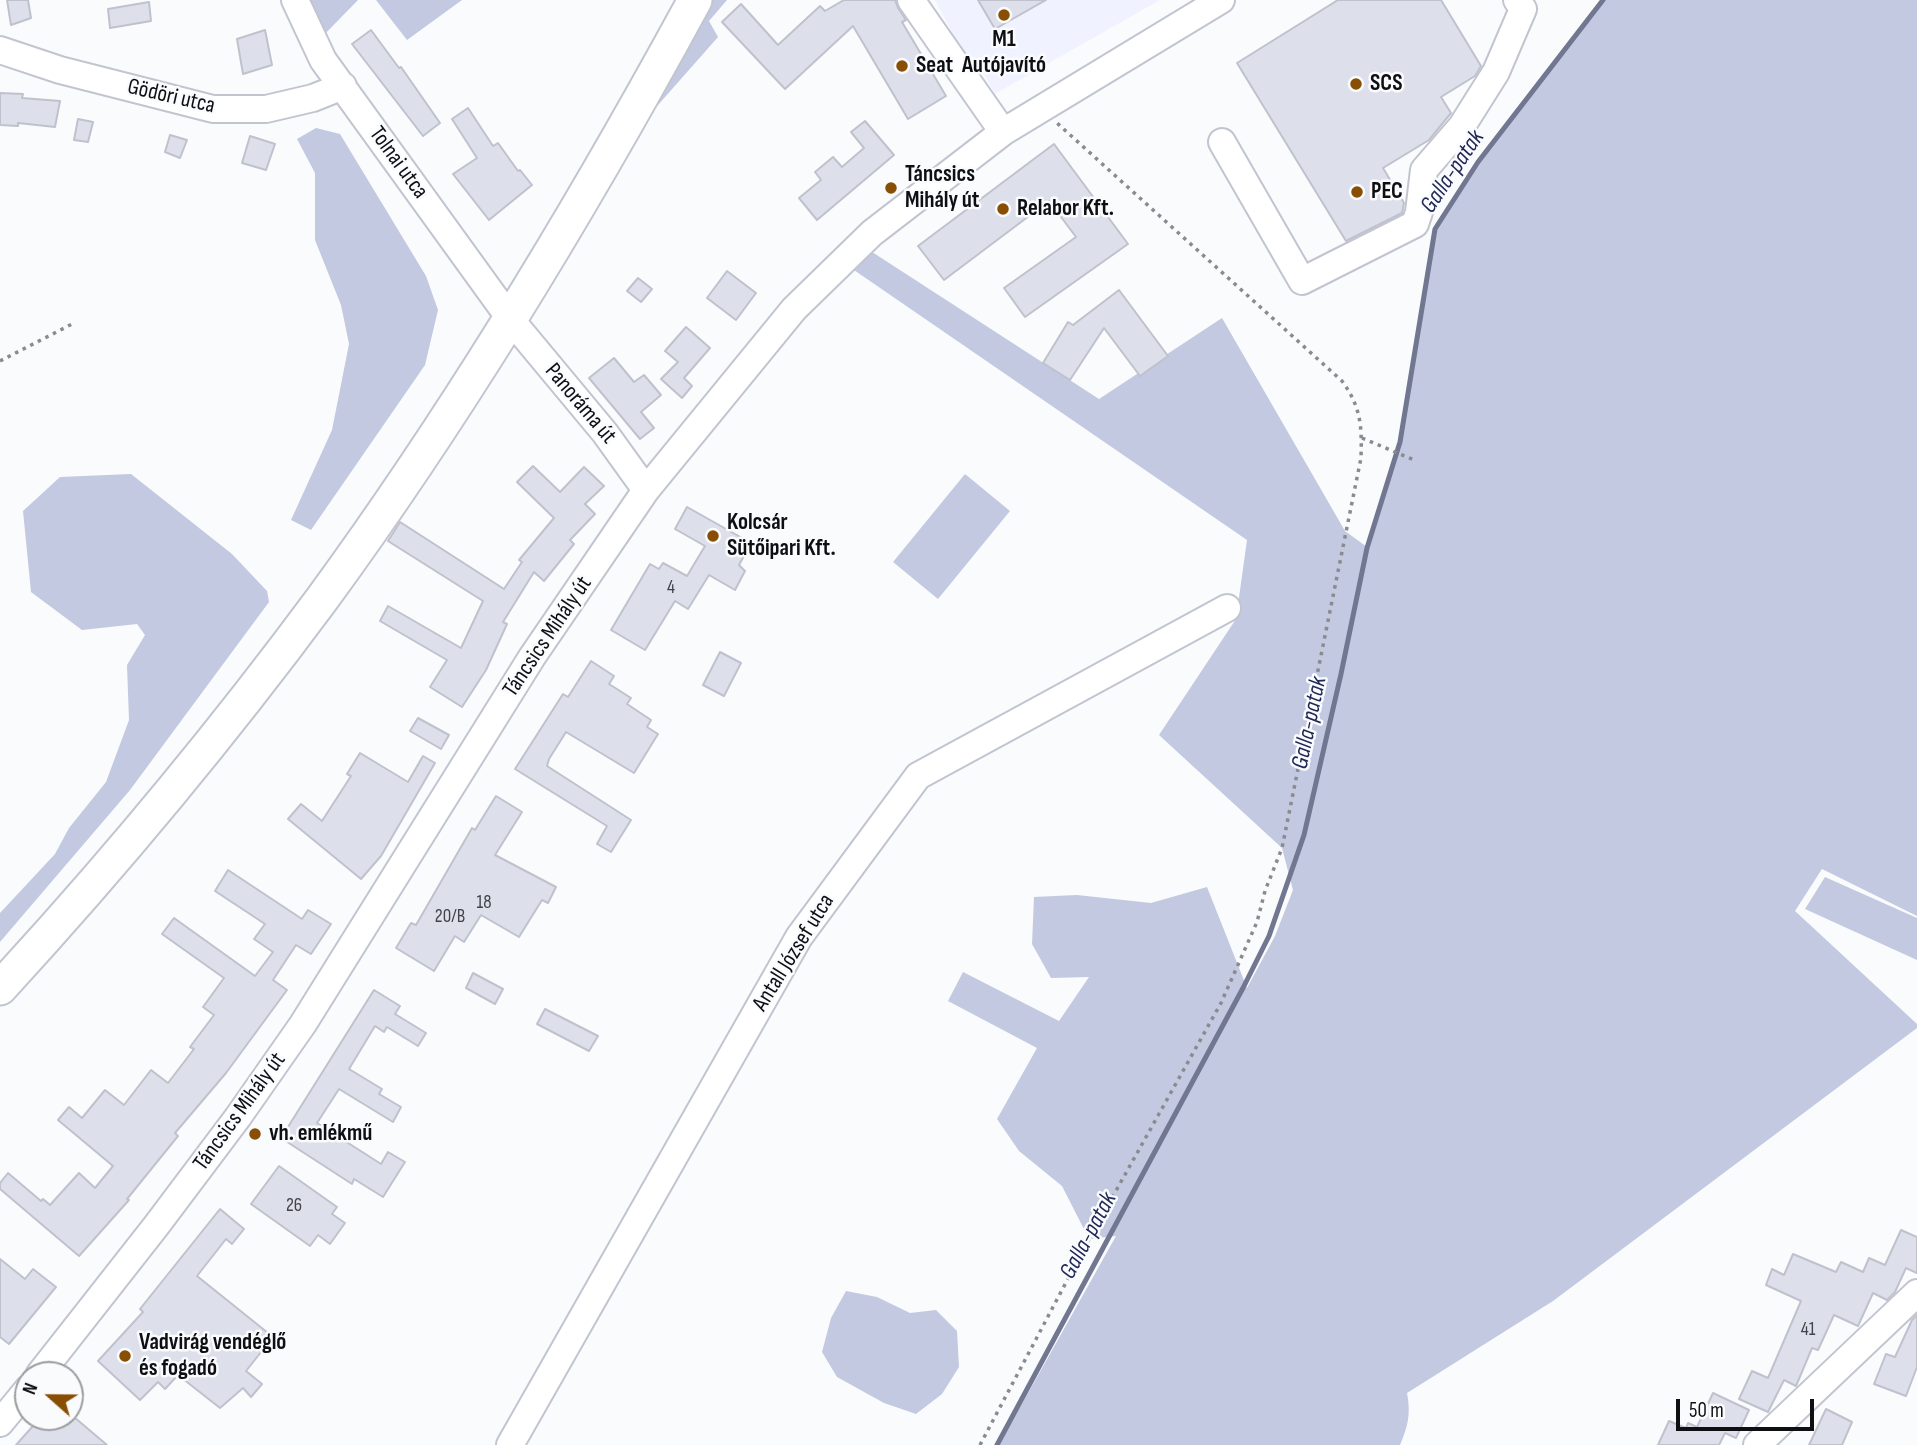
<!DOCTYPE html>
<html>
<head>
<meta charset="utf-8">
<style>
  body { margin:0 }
  #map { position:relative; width:1917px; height:1445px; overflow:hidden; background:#fafbfd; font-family:"Sofia Sans Condensed",sans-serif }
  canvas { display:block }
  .north { position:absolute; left:14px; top:1361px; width:70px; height:70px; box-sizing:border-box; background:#fafbfd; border:2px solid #9c9d9f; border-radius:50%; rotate:291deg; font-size:19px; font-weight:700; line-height:28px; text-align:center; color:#0e0f13 }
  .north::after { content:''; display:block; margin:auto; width:24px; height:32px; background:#884f04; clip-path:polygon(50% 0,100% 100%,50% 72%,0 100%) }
  .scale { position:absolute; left:1676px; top:1399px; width:138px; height:32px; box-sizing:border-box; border:4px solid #0e0f13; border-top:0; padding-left:9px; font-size:21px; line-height:24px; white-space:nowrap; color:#0e0f13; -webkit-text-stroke:5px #fafbfd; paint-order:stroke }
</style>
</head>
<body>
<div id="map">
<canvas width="1917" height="1445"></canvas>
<div class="north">N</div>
<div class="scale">50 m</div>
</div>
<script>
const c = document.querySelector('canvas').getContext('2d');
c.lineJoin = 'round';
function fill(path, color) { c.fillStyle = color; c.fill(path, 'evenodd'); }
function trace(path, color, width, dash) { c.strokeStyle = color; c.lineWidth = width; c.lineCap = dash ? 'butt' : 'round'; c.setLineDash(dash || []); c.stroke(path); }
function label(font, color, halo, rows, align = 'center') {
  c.font = font + ' "Sofia Sans Condensed",sans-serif'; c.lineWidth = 5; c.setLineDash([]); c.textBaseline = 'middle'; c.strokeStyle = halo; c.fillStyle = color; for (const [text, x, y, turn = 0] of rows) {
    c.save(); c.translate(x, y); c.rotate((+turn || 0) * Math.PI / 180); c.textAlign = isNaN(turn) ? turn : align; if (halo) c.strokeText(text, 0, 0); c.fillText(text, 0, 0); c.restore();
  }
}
fill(new Path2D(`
  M935,0H1160L995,94L976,59L961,50Z`), '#f0f3ff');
fill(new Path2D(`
  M307,0H358L320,39Z
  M376,0H462L407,40Z
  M700,0H727L709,21L718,37L658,105L647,98Z
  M1603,0H1917V916L1822,869L1795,911L1917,1024V1028L1553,1301L1407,1393C1411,1414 1408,1426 1400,1445H999L1116,1236L1089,1239L1062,1186L1019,1151L997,1119L1037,1048L948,1001L963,972L1059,1021L1089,977L1051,978L1032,944L1034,897L1077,895L1151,903L1207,887L1247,988L1275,936L1293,890L1282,848L1159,735L1236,619L1247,540L851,268L869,250L1099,399L1222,318L1345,531L1367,547L1400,442L1435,229L1478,162Z
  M316,128L340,134L426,276L438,310L425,365L311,530L291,520L332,430L349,344L341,305L315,240V173L297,139Z
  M131,474L232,554L267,591L269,602L130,790L0,942V913L55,854L69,828L106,782L129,720L127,665L145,635L137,624L82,630L31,592L23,511L60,477Z
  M965,474L1010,511L938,599L893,562Z
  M1825,877L1917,918V960L1805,909Z
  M846,1291L877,1297L910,1313L936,1310L957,1331L959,1367L942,1394L916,1414L884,1403L837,1377L822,1352L831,1318Z`), '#c2c9e0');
trace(new Path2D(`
  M997,1445L1243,988L1269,936L1304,835L1341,674L1367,548L1400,442L1435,229L1478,162L1603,0`), '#717791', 5);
const building = new Path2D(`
  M7,0H28L31,18L11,25Z
  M844,0H895L898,8L906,20L902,22L946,96L908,119L853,26L785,89L722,22L741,4L778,45L820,6L825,11Z
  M978,0H1046L995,29Z
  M1338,0H1441L1481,66L1475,76L1441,97L1451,113L1429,140L1383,168L1404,203L1402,213L1346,241L1237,63Z
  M149,2L151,21L110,28L108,9Z
  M265,30L272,65L243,74L237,39Z
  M371,30L399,68L401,67L440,123L423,136L352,44Z
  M0,93L23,94L22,98L60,101L55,127L18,123V126L0,125Z
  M468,108L493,146L498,143L518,171L520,170L532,185L489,220L453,174L477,158L452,119Z
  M78,119L93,122L88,142L74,140Z
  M865,121L894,155L817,220L799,198L821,180L815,172L833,157L842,167L864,148L851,132Z
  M170,135L187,140L180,158L165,152Z
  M250,136L275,144L266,170L242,163Z
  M1054,144L1128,244L1025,317L1004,288L1076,237L1049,201L944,280L918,246Z
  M727,271L756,293L736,320L707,298Z
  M638,278L652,289L641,302L627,291Z
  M1119,290L1168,356L1140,376L1104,328L1070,380L1043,363L1068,322L1073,325Z
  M686,327L710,348L684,378L692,386L682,398L661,379L678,362L665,351Z
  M614,358L634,382L644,375L661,395L641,412L654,428L640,439L589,378Z
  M533,466L560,492L584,467L604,486L585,504L595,514L570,540L574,544L544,581L534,572L503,622L507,624L486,670L462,707L430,687L447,660L380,621L388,606L461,648L483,601L388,541L400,522L504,589L522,562L519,560L554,518L517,482Z
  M687,507L751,543L739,565L745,571L735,590L709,575L688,609L675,601L645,650L611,630L650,564L659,569L663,563L687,576L705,546L675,529Z
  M720,652L741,663L724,696L703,685Z
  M591,661L614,676L609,684L631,698L627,704L651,720L647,727L658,734L634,773L566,732L549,759L547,766L631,820L611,852L597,844L607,826L515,769L563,694L568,697Z
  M418,718L449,735L441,749L410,731Z
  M360,753L408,782L423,756L435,763L381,856L361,879L288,819L301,804L322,821L351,776L347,774Z
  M496,796L522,812L495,855L556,887L548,903L542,900L519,937L481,915L464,942L455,936L434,971L396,948L411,923L416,925L472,828L475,830Z
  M228,870L302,919L308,910L331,924L311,954L296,945L273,980L287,990L226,1073L175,1133L178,1136L127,1199L129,1200L79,1256L0,1189V1183L8,1173L41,1201L43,1199L50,1205L79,1173L95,1188L113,1166L58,1120L69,1107L82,1118L105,1090L124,1105L151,1070L168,1083L194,1049L190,1047L214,1015L203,1007L224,978L162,934L174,918L255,976L273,952L254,939L265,924L215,891Z
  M473,973L503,989L495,1004L466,988Z
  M374,990L400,1006L395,1014L426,1033L418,1046L387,1027L384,1032L375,1026L349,1069L382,1089L379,1094L401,1107L393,1122L339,1089L317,1123L381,1164L388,1152L405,1162L383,1197L354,1179L352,1184L281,1138Z
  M545,1009L598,1036L589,1051L537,1024Z
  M279,1166L337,1207L332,1214L345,1223L330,1244L318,1235L310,1246L251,1204Z
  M220,1209L244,1229L232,1244L226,1239L197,1276L273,1337L246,1371L262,1384L251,1397L243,1388L220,1408L178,1375L165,1389L158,1382L140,1400L98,1361L143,1312L140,1309Z
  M1901,1230L1917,1237V1273L1906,1268L1895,1292L1887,1300L1873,1293L1858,1326L1834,1315L1818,1350L1812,1348L1796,1386L1784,1380L1768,1412L1739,1399L1752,1371L1768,1378L1801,1301L1766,1285L1772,1269L1784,1275L1793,1254L1836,1272L1841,1262L1863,1272L1869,1258L1885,1265Z
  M0,1259L25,1279L33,1269L56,1287L9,1344L0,1337Z
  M1917,1315V1367L1906,1396L1874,1384L1886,1354L1895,1357L1912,1320Z
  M1713,1393L1749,1410L1736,1438L1725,1433L1719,1445H1658L1669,1421L1686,1428L1688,1423L1697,1427Z
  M1826,1409L1852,1422L1842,1445H1809Z
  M41,1417H74L107,1445H16Z`);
fill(building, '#dde0eb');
trace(building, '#bfc2cd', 2);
const minor = new Path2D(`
  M295,0L323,60L511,320L605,433L646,490
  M911,0L1003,132
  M0,50L60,70L213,109H266L313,98L343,86
  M1222,142L1302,281L1415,224L1419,212L1424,170L1462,126L1496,72L1523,9L1517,0
  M39,1375L156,1226L238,1117L303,1024L532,657L646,490L794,309L872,233L1003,132L1221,0
  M0,1423L28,1389
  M510,1445L799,937L918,776L1227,608
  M1757,1445L1917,1293`);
const major = new Path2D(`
  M0,988C114,864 222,734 322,599C461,409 583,206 695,0`);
trace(minor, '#c2c5d0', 30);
trace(major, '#c2c5d0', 37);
trace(new Path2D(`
  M0,361L74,323
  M1362,438L1414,460
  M980,1445L1089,1239L1221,1003L1257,922L1265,891L1282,848L1361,458C1362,426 1361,407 1342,381L1057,123`), '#8a8b8e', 3.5, [3.5, 5]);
trace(minor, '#fff', 26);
trace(major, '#fff', 33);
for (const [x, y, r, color] of [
  [1004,15,7,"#884f04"],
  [902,66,7,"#884f04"],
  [1356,84,7,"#884f04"],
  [891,188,7,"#884f04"],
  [1357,192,7,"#884f04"],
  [1003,209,7,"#884f04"],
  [713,536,7,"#884f04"],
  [255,1134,7,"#884f04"],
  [125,1356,7,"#884f04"]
]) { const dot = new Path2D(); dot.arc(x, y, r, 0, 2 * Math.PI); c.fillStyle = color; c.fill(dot); trace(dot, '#fafbfd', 2.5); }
label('19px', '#424349', null, [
  ["4",671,588],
  ["18",484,903],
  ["20/B",450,917],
  ["26",294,1206],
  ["41",1808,1330]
]);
label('bold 23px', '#0e0f13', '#fafbfd', [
  ["M1",1004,40,"center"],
  ["Autójavító",1004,66,"center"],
  ["Seat",916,66],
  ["SCS",1370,84],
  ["Táncsics",905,175],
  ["Mihály út",905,201],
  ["PEC",1371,192],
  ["Relabor Kft.",1017,209],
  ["Kolcsár",727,523],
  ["Sütőipari Kft.",727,549],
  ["vh. emlékmű",269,1134],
  ["Vadvirág vendéglő",139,1343],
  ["és fogadó",139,1369]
], 'left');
label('23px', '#0e0f13', '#fafbfd', [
  ["Gödöri utca",171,97,13],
  ["Tolnai utca",398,163,54],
  ["Panoráma út",580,404,50],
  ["Táncsics Mihály út",548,637,-56],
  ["Antall József utca",794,953,-58],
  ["Táncsics Mihály út",240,1112,-54]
]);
label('italic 24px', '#212856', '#fafbfd', [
  ["Galla-patak",1453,172,-56],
  ["Galla-patak",1310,723,-78],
  ["Galla-patak",1089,1236,-62]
]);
</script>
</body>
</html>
